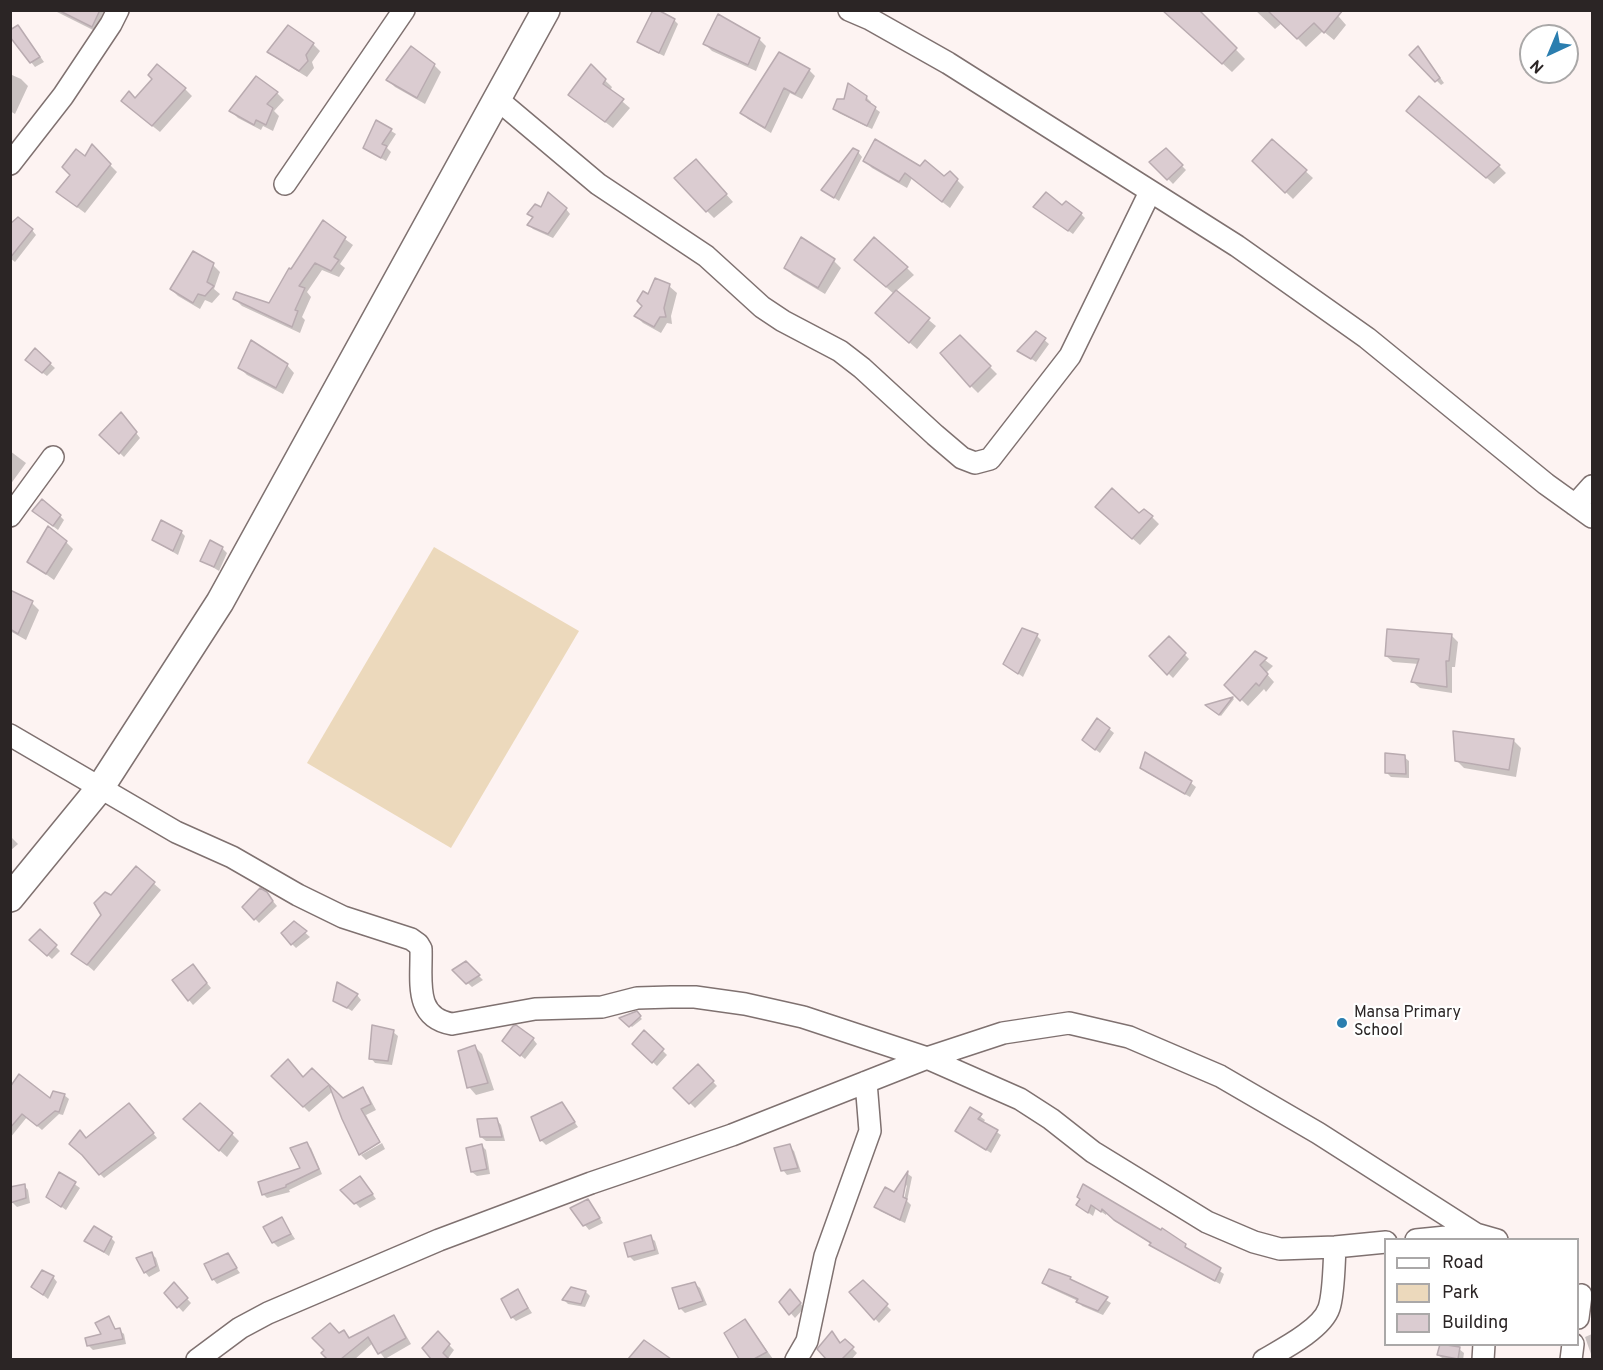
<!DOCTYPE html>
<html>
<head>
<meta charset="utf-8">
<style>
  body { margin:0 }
  #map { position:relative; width:1603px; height:1370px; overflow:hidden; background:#fdf3f2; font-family:Overpass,sans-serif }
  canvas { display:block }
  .frame { position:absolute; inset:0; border:12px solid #2b2525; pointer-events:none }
  .legend { position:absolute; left:1384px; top:1238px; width:195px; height:108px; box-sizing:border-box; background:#fff; border:2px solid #aaa8a8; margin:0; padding:8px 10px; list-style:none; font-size:18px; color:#2b2525 }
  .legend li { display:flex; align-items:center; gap:12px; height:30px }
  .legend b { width:30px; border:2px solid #aaa8a8 }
  .north { position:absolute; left:1519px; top:24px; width:60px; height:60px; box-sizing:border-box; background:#fff; border:2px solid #aaa8a8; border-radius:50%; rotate:224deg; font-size:16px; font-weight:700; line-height:24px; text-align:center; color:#2b2525 }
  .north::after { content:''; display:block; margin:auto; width:21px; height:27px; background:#2b7eaf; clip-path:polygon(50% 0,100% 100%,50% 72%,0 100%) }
</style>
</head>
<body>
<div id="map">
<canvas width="1603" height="1370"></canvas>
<div class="frame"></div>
<ul class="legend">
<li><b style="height:8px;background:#fff"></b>Road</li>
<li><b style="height:16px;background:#ecd9bc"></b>Park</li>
<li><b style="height:16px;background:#dbccd1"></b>Building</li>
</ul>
<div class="north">N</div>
</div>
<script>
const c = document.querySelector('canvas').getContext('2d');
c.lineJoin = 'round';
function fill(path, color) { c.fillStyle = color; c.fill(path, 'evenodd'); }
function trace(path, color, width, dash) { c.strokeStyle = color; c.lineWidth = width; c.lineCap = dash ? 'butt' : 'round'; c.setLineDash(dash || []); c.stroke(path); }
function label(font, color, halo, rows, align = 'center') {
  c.font = font + ' Overpass,sans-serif'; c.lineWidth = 4.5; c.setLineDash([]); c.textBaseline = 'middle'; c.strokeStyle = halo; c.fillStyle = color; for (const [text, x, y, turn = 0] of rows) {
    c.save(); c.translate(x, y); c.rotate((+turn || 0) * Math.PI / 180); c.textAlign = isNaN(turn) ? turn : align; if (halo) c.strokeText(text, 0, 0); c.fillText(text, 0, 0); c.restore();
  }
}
fill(new Path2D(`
  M434,547L579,631L451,848L307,763Z`), '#ecd9bc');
fill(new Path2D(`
  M53,10H110L99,33Z
  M1163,10H1197L1245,59L1232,72Z
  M1255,10H1333L1346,25L1334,40L1323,31L1306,47L1282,23L1275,29Z
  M674,20L678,24L664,56L644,46L639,41Z
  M22,31L44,62L35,67L31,62Z
  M759,39L766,46L756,71L712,51L705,44Z
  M313,44L320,51L312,62L314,68L307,77L276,58L269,52Z
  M1422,52L1444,83L1441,85L1411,55Z
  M780,54L809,70L815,76L802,99L790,93L771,133L748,119L742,113Z
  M434,65L441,72L425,104L395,87L388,80Z
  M591,67L612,87L610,91L630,108L613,128L570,95Z
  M12,75L21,79L28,86L15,114L10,111V78Z
  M185,89L192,96L160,132L130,108L135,100Z
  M277,93L284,100L274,111L279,116L273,131L263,126L261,130L238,118L231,111Z
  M866,97L871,102L870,105L880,112L872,129L839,113L834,109Z
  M1419,98L1499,166L1506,173L1494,184L1415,118Z
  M377,122L396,134L387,148L391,152L386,161L364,148Z
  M1272,141L1313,178L1293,199L1254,161Z
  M92,147L117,172L85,213L65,198L72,175Z
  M1166,150L1186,170L1173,184L1152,162Z
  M858,152L862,157L839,201L823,190Z
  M865,161L920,168L944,178L950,173L964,187L950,208L912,178L907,188L872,168Z
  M703,168L733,202L714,218L707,211Z
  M1062,206L1081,214L1085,218L1073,234L1035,207Z
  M542,209H566L570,214L553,238L533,229L529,225L533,219L529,214Z
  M323,223L353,245L340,264L345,268L339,277L322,270L307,292L311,297L302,317L305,320L300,333L242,306L235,299L269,305Z
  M10,227L32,230L36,235L15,262L10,258Z
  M801,239L834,261L841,268L825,294L793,275L785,268Z
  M213,265L220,272L214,289L220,294L212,303L205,300L200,309L178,296L171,289Z
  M863,267L907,268L914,275L895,292L936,326L917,349L884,320L894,294Z
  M669,286L677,293L671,316L672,324L667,323L661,333L643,323L636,316L649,296Z
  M1036,333L1049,344L1036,362L1020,351Z
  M960,337L997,374L978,393L971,386Z
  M252,343L287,365L294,373L283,394L247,375L240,368Z
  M35,350L55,368L47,376L31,364Z
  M125,419L140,438L124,457L101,435Z
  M10,451L26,463L10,485Z
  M1104,514L1152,517L1159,524L1140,545Z
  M38,515L60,516L64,520L58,530Z
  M181,532L185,536L178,555L153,540Z
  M66,542L73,549L54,580L29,562Z
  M222,548L227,553L219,571L201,560Z
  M10,591L32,603L39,610L26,640L10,631Z
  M1451,635L1458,642L1455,667H1452V693L1420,688L1413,682L1419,664L1393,662L1386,656Z
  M1037,636L1041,640L1023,677L1005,664Z
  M1169,638L1189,659L1173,678L1151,656Z
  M1255,653L1273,666L1266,673L1274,682L1266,692L1264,689L1248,706L1226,685Z
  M1233,698L1234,699L1221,716L1208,706Z
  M1109,729L1114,733L1100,753L1088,744Z
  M1514,741L1521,748L1516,777L1464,768L1456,760Z
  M1146,754L1191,783L1196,787L1190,797L1146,772L1141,768Z
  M1404,757L1409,761V778L1391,777L1386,772Z
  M10,836L18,844L10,851Z
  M136,868L161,890L94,971L73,953L103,915L111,897Z
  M266,893L277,906L259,923L244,907Z
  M294,923L310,937L296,948L292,944Z
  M40,931L60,951L52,959L31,940Z
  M466,963L483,980L472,987L454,970Z
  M197,971L211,988L193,1005L189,1000Z
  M357,995L361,1000L352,1011L334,1000Z
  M636,1013L642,1019L632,1027L622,1018Z
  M393,1032L398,1036L392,1065L375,1063L371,1058Z
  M644,1032L667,1055L657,1066L634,1044Z
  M533,1039L537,1044L525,1059L508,1045Z
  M475,1047L482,1054L494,1090L476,1095L469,1087Z
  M698,1066L717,1086L695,1108L675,1088Z
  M312,1070L343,1100L362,1089L368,1095L376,1110L366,1115L380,1141L360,1152L333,1091L309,1112L273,1076L303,1078Z
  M10,1090L51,1100L64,1095L69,1099L63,1115L59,1114L42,1130L27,1117L10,1138Z
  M562,1104L578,1127L546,1145L542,1141L533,1118Z
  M133,1109L157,1138L104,1178L100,1174L87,1139Z
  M970,1109L985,1120L983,1123L1001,1135L991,1153L962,1135Z
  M497,1120L501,1125L505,1141H486L481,1137Z
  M192,1126L232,1134L239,1141L227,1157Z
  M382,1143L385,1149L366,1160L361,1155Z
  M306,1144L311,1148L322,1174L289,1190L290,1192L267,1198L263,1194L302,1169Z
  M482,1146L486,1150L490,1174L477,1176L472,1172Z
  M789,1146L794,1151L801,1172L787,1175L783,1170Z
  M60,1174L80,1188L66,1210L48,1197Z
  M908,1174L912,1177L907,1201L911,1205L905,1223L880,1211L876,1207L895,1194ZM907,1185L903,1205L900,1204L903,1189Z
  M364,1182L376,1199L360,1208L343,1190Z
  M24,1185L28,1190L30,1203L17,1207L12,1202Z
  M588,1200L603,1223L589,1230L572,1209Z
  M1082,1200L1185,1245L1189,1251L1224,1274L1220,1284L1156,1249L1152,1244L1120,1224L1107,1212L1106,1215L1096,1208L1093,1216L1083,1209Z
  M282,1219L295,1239L278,1247L273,1242Z
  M650,1237L655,1241L659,1254L634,1261L630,1257L626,1244Z
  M111,1238L115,1242L109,1256L86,1241Z
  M152,1254L156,1258L160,1271L149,1277L145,1272Z
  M227,1255L240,1273L217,1284L213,1279Z
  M53,1277L57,1282L48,1299L33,1287Z
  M1070,1279L1111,1303L1103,1315L1082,1306L1078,1301L1048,1287L1044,1283Z
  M863,1282L891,1310L879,1323L851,1292Z
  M695,1284L700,1288L707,1305L685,1313L680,1308Z
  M174,1285L191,1303L183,1312L166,1293Z
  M572,1289L586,1292L590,1296L585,1307L568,1304L564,1300Z
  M518,1291L532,1313L516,1321L512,1317Z
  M794,1295L804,1308L795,1318L781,1302Z
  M393,1317L399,1323L411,1344L385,1359L373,1343L354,1360H329L323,1353L344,1332L350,1339Z
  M109,1318L117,1331L119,1330L124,1334L126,1344L93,1350L88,1345L103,1334Z
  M744,1321L751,1328L773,1359L740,1360L725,1334Z
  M832,1333L841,1344L845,1341L857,1353L851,1360H828L819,1349Z
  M438,1334L454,1350L447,1360H433L424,1348Z
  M1592,1334V1357L1585,1337Z
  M1459,1349L1464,1353L1463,1360H1445L1438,1355Z`), '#0003');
const building = new Path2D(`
  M58,10H100L92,27Z
  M653,10H658L675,19L659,53L637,42Z
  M1162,10H1199L1237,48L1222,64Z
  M1267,10H1343L1324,33L1314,23L1297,39Z
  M718,14L760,38L748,65L703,44Z
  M18,25L40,57L30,63L10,37V30Z
  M288,25L314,43L306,55L308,61L299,71L267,52Z
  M411,46L435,64L417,98L386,80Z
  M1418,46L1440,78L1435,82L1409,55Z
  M779,52L810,69L795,94L784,88L765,128L740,113Z
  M157,64L186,88L152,126L121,101L129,91L135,98L152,79L148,75Z
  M591,64L606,79L603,84L624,99L605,122L568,95Z
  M256,76L278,92L267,104L273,108L266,125L256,120L254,125L229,111Z
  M848,83L867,96L866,100L876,107L867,126L833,109L837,99H844Z
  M1419,96L1500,165L1486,178L1406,111Z
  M376,120L392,129L382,144L387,146L381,158L363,148Z
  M875,139L920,166L925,160L944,176L950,171L958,179L942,202L905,173L899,182L863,161Z
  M1272,139L1307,170L1285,193L1252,161Z
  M92,144L111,164L77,207L56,192L70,175L62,167L76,149L85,156Z
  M853,148L859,151L834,198L821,190Z
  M1166,148L1183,165L1167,180L1149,162Z
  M696,159L727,194L706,212L674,178Z
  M548,192L567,208L548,234L527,225L533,217L527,214L535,204L541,207Z
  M1046,192L1062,205L1066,201L1082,213L1068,231L1033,207Z
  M18,217L33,229L10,258V224Z
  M323,220L346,237L334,257L339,260L331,271L315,263L299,286L305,288L295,310L298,311L292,327L233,299L236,292L269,303L289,268L291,269Z
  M801,237L835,259L818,288L784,268Z
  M874,237L908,267L886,287L854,260Z
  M193,251L214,263L207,282L214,286L205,296L198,294L193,303L170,289Z
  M655,278L670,284L664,308L666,317H660L654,327L634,316L642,306L637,301L643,291L648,294Z
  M896,290L930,318L909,343L875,313Z
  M1036,331L1046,338L1031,359L1017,351Z
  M960,335L991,366L970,387L940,353Z
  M251,340L288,364L276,388L238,368Z
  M35,348L51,363L42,373L25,360Z
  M121,412L137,432L119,454L99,435Z
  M1112,488L1139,513L1144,509L1153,516L1132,539L1095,507Z
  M42,499L61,515L53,526L32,511Z
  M161,520L182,531L173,551L152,540Z
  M48,526L67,541L46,574L27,562Z
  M210,540L223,547L214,567L200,561Z
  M10,590L33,601L18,634L10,629Z
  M1022,628L1038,634L1018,674L1003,664Z
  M1387,629L1452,634L1449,661H1446L1447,687L1411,682L1419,659L1385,656Z
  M1169,636L1186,653L1167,675L1149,656Z
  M1255,651L1267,658L1260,665L1268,674L1259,686L1256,683L1240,701L1224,685Z
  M1233,697L1219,715L1205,705Z
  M1097,718L1110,728L1095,750L1082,740Z
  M1453,731L1514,739L1509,770L1455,761Z
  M1145,752L1192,781L1185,794L1140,768Z
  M1385,753L1405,755L1406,774L1385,773Z
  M136,866L155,882L87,965L71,954L101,915L94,903L105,892L111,895Z
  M260,888L267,892L273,901L254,920L242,907Z
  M294,921L307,931L291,945L281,933Z
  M40,929L57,945L47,956L29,940Z
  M466,961L480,975L466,984L452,970Z
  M193,964L207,983L188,1001L172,980Z
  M337,982L358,994L347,1008L333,1001Z
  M637,1011L641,1016L629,1027L619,1018Z
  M372,1025L394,1030L388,1061L369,1059Z
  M516,1025L534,1038L520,1056L502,1041L513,1026Z
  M644,1030L664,1049L652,1063L632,1044Z
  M475,1045L488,1083L467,1088L458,1051Z
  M288,1059L303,1077L312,1068L343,1098L363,1087L371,1104L361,1109L380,1142L359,1155L342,1119L329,1085L303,1107L271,1076Z
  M698,1064L714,1081L689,1104L673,1088Z
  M19,1074L50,1098L53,1091L65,1094L59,1112L55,1111L37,1126L22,1114L10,1128V1087Z
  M562,1102L575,1122L540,1141L531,1117Z
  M129,1103L154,1133L99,1175L82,1155L69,1144L80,1130L86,1138Z
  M200,1103L233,1133L219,1151L183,1119Z
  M970,1107L982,1114L978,1119L998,1130L986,1150L955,1131Z
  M497,1118L502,1137H480L477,1119Z
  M307,1142L319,1169L286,1185V1187L262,1195L258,1182L300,1168L290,1148Z
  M482,1144L487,1169L471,1172L466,1148Z
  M790,1144L798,1168L781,1171L774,1148Z
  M908,1171L903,1197L907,1199L900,1220L874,1207L885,1187L894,1192Z
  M59,1172L76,1182L61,1207L46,1197Z
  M360,1176L373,1194L354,1204L340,1190Z
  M25,1184L26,1198L10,1203V1187Z
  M1083,1184L1161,1230L1162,1228L1186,1244L1185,1247L1221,1268L1215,1281L1149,1245L1151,1243L1114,1220L1102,1209L1101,1212L1091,1205L1088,1213L1076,1205L1080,1199L1077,1197Z
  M588,1199L600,1218L583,1226L570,1208Z
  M282,1217L291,1234L272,1243L263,1227Z
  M94,1226L112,1237L104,1252L84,1241Z
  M651,1235L655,1250L628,1257L624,1243Z
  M152,1252L156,1266L144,1273L136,1258Z
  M228,1253L237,1268L212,1280L204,1264Z
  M1049,1269L1071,1277L1070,1279L1108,1297L1098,1311L1076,1302L1078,1299L1042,1283Z
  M42,1270L54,1276L43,1295L31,1287Z
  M863,1280L888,1304L874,1320L849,1292Z
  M174,1282L188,1298L177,1308L164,1293Z
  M695,1282L703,1301L679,1309L672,1288Z
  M571,1287L586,1291L581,1304L562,1300Z
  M518,1289L528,1308L511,1318L501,1299Z
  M790,1289L801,1303L789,1315L779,1302Z
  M394,1315L406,1338L378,1354L368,1337L341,1359H327L321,1353L324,1350L312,1338L330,1323L339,1333L344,1330L349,1338Z
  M109,1316L115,1329L120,1328L123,1339L87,1346L85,1338L101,1334L95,1323Z
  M745,1319L767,1352L754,1359H739L724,1333Z
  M438,1331L450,1344L443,1353L449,1359H431L422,1348Z
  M832,1331L840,1343L845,1339L854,1347L842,1359H826L817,1349Z
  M644,1340L671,1359H628Z
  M1440,1344L1460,1347L1458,1359L1437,1355Z`);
fill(building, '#dbccd1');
trace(building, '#b9abb0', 1.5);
const minor = new Path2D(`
  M849,10L870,19L948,63L1237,246L1367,338L1546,484L1592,517
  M497,99L598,184L706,256L762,307L783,321L840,351L862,368L935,435L962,458L975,463L990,459L1070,356L1150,192
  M10,164L63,96L111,24L118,10
  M285,184L404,10
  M1575,505L1592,486
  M10,516L53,457
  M10,735L176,832L232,857L298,895L343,917L411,939L418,944L421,949C422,980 413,1017 452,1024L535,1009L602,1007L637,998L671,997H695L745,1004L803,1017L927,1058L1020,1099L1051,1119L1093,1152L1207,1222L1254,1242L1280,1249L1335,1247L1386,1242
  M1416,1240L1476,1234L1497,1240
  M1578,1318L1581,1295
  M197,1360L240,1328L268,1313L439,1240L591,1183L732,1135L927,1058L1003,1033L1069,1023L1129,1037L1220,1076L1318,1133L1476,1234
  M796,1360L807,1341L825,1256L870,1131L866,1082
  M1264,1360C1283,1349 1322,1329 1329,1308C1334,1293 1334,1263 1335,1247
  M1483,1360L1484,1344
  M1571,1360L1573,1344`);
const major = new Path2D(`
  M10,898L100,788L220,602L546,10`);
trace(minor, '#7f7170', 24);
trace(major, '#7f7170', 30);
trace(minor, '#fff', 21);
trace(major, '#fff', 27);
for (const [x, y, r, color] of [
  [1342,1023,6,"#2b7eaf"]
]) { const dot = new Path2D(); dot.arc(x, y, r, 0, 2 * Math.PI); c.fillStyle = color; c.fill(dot); trace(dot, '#fff', 2); }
label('16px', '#2b2525', '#fff', [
  ["Mansa Primary",1354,1014],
  ["School",1354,1032]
], 'left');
</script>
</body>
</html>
